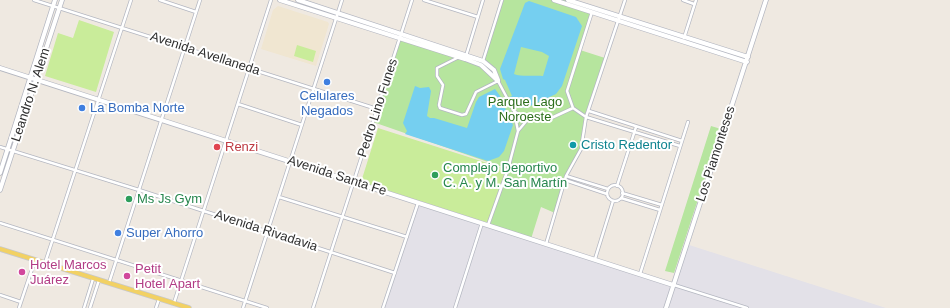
<!DOCTYPE html>
<html>
<head>
<meta charset="utf-8">
<style>
  body { margin:0 }
  canvas { display:block; background:#efe9e1 }
</style>
</head>
<body>
<canvas width="950" height="308"></canvas>
<script>
const c = document.querySelector('canvas').getContext('2d');
c.lineJoin = 'round';
function fill(path, color) { c.fillStyle = color; c.fill(path, 'evenodd'); }
function trace(path, color, width, dash) { c.strokeStyle = color; c.lineWidth = width; c.lineCap = dash ? 'butt' : 'round'; c.setLineDash(dash || []); c.stroke(path); }
function label(font, color, halo, rows, align = 'center') {
  c.font = font + ' Helvetica,sans-serif'; c.lineWidth = 4; c.setLineDash([]); c.textBaseline = 'middle'; c.strokeStyle = halo; c.fillStyle = color; for (const [text, x, y, turn = 0] of rows) {
    c.save(); c.translate(x, y); c.rotate((+turn || 0) * Math.PI / 180); c.textAlign = isNaN(turn) ? turn : align; if (halo) c.strokeText(text, 0, 0); c.fillText(text, 0, 0); c.restore();
  }
}
fill(new Path2D(`
  M418,202L673,284L686,244L886,308H383Z`), '#e3e1e8');
fill(new Path2D(`
  M278,6L328,22L329,24L316,66L261,49L273,10Z`), '#f0e6d1');
fill(new Path2D(`
  M502,0H568L748,57L747,62L592,12L580,50L605,58L586,117L581,149L566,176L555,213L541,207L531,239L488,225L508,169L373,122L400,39L481,65Z
  M711,126L721,129L674,273L665,271Z`), '#b6e59e');
fill(new Path2D(`
  M79,20L114,32L96,92L45,76L58,33L73,38Z
  M297,45L316,51L313,62L294,56Z
  M378,128L506,169L488,223L361,182Z`), '#c9ec9a');
fill(new Path2D(`
  M529,1L576,17L582,26L562,86L556,94L526,108L519,107L514,100L506,105L505,108L513,125L504,151L499,157L488,161L405,134L407,131L403,123L415,86L420,88L429,87L431,91L427,116L430,118H434L467,128L476,102L479,97L495,89L503,100L512,96L505,80L503,79L500,69L525,3ZM521,47L542,52L549,56L543,76C534,75 521,77 514,74Z`), '#75cff0');
const street = new Path2D(`
  M34,0L377,109
  M160,0L196,12
  M424,0L478,17
  M683,0L694,4
  M592,12L567,91L573,108L586,117L680,146
  M684,38L696,0
  M466,56L483,0
  M459,57L437,68V76L443,85L439,105L440,108L462,115L466,114L476,92L498,81L514,111L518,131
  M483,61L502,0
  M238,104L302,125
  M514,111L526,120
  M589,111L682,141
  M0,147L139,190L395,273
  M566,176L608,189
  M565,180L607,194
  M607 193a8 8 0 1 1 16 0a8 8 0 1 1-16 0Z
  M617,186L636,127
  M622,193L662,205
  M279,197L407,237
  M621,198L660,210
  M0,223L267,308
  M488,225L508,169L518,131L528,119L547,120L573,108
  M546,244L566,176L581,149L586,117L625,0
  M595,259L613,201
  M45,263L131,0
  M640,274L688,122
  M109,283L200,0
  M674,285L747,308
  M0,295L21,302
  M174,303L271,0
  M19,308L35,260
  M84,308L93,279
  M90,308L99,280
  M156,308L159,299
  M243,308L342,0
  M313,308L412,0
  M383,308L418,203
  M455,308L482,223`);
const secondary = new Path2D(`
  M280,0L465,59L481,65L498,81
  M298,0L483,61L494,70L498,80
  M554,0L747,62
  M568,0L748,57
  M0,68L673,285
  M0,173L55,0
  M0,190L62,0
  M666,308L766,0`);
const primary = new Path2D(`
  M0,249L189,308`);
trace(street, '#b4b7c1', 4);
trace(secondary, '#b4b7c1', 5.5);
trace(primary, '#c9c9c9', 5.5);
trace(street, '#fff', 2.5);
trace(secondary, '#fff', 4);
trace(primary, '#f2d163', 4);
for (const [x, y, r, color] of [
  [327,82,4,"#3f7fe0"],
  [82,108,4,"#3f7fe0"],
  [573,145,4,"#0f9aa8"],
  [217,147,4,"#e0444e"],
  [435,175,4,"#2e9e5b"],
  [129,199,4,"#2e9e5b"],
  [118,233,4,"#3f7fe0"],
  [22,272,4,"#d1479c"],
  [127,276,4,"#d1479c"]
]) { const dot = new Path2D(); dot.arc(x, y, r, 0, 2 * Math.PI); c.fillStyle = color; c.fill(dot); trace(dot, '#fff', 1.5); }
label('13px', '#2e2e2e', '#fff', [
  ["Avenida Avellaneda",205,54,18],
  ["Leandro N. Alem",31,95,-72],
  ["Pedro Lino Funes",378,108,-72],
  ["Los Piamonteses",716,154,-72],
  ["Avenida Santa Fe",337,176,18],
  ["Avenida Rivadavia",266,231,18]
]);
label('13px', '#366cbe', '#fff', [
  ["Celulares",327,96,"center"],
  ["Negados",327,111,"center"],
  ["La Bomba Norte",90,108],
  ["Super Ahorro",126,233]
], 'left');
label('13px', '#2c6e1b', '#fff', [
  ["Parque Lago",525,102],
  ["Noroeste",525,117]
]);
label('13px', '#0d838f', '#fff', [
  ["Cristo Redentor",581,145]
], 'left');
label('13px', '#be3a42', '#fff', [
  ["Renzi",225,147]
], 'left');
label('13px', '#27864d', '#fff', [
  ["Complejo Deportivo",443,168],
  ["C. A. y M. San Martín",443,183],
  ["Ms Js Gym",137,199]
], 'left');
label('13px', '#b23c85', '#fff', [
  ["Hotel Marcos",30,265],
  ["Juárez",30,280],
  ["Petit",135,269],
  ["Hotel Apart",135,284]
], 'left');
</script>
</body>
</html>
